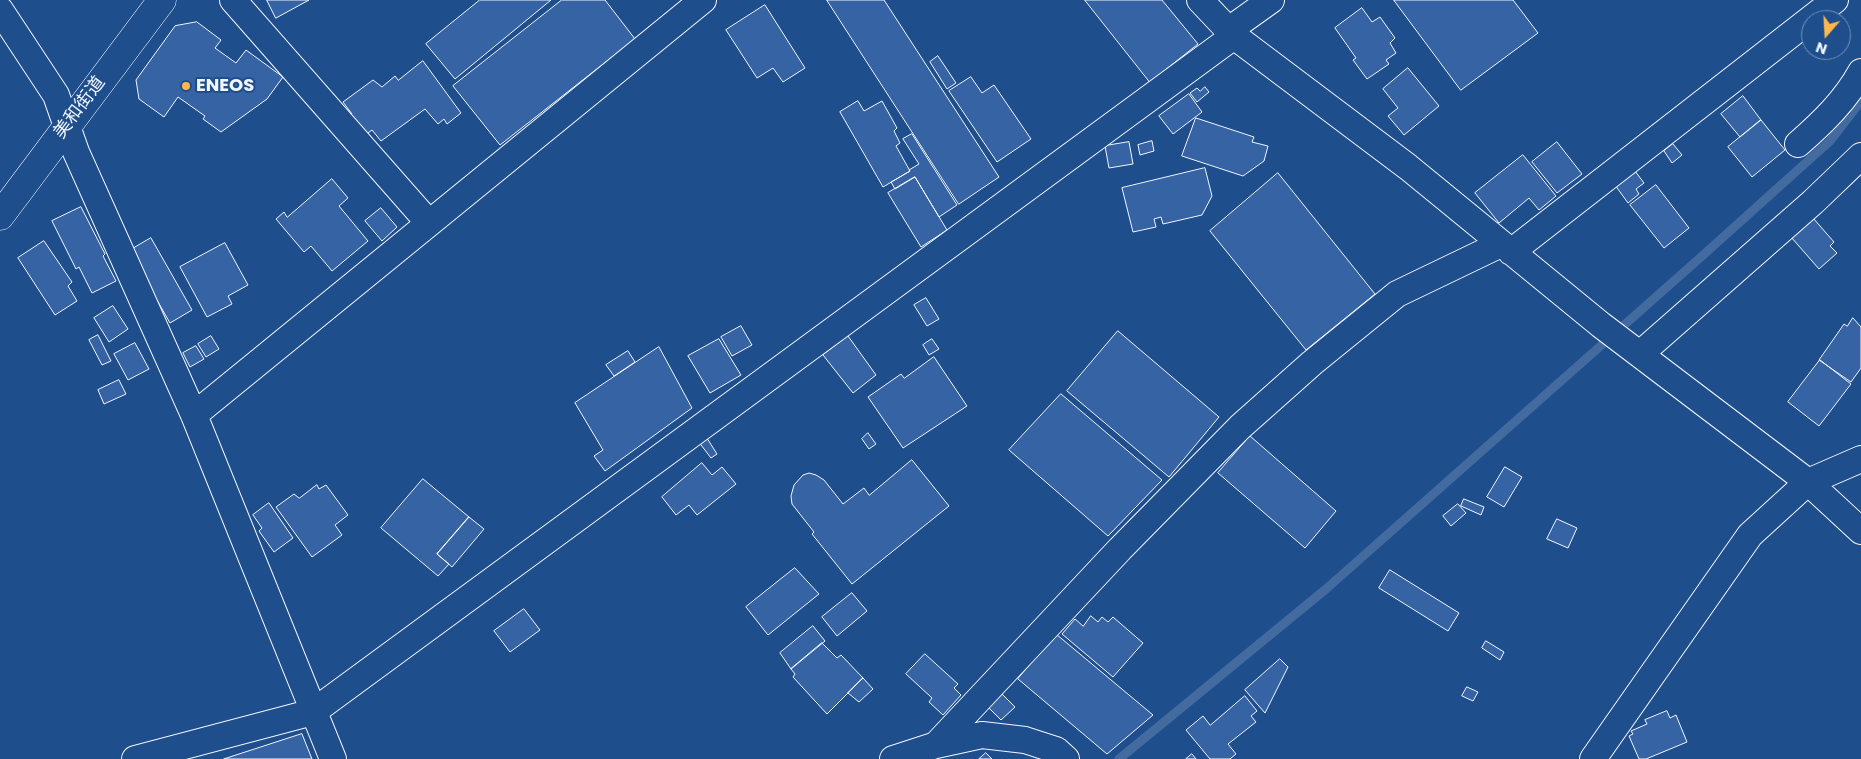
<!DOCTYPE html>
<html>
<head>
<meta charset="utf-8">
<style>
  body { margin:0 }
  #map { position:relative; width:1861px; height:759px; overflow:hidden; background:#1f4e8c; font-family:Poppins,sans-serif }
  canvas { display:block }
  .north { position:absolute; left:1801px; top:10px; width:50px; height:50px; box-sizing:border-box; background:#1f4e8c; border:1px solid #7391ba; border-radius:50%; rotate:199deg; font-size:14px; font-weight:700; line-height:20px; text-align:center; color:#f2f6ff }
  .north::after { content:''; display:block; margin:auto; width:18px; height:22px; background:#ffb74d; clip-path:polygon(50% 0,100% 100%,50% 72%,0 100%) }
</style>
</head>
<body>
<div id="map">
<canvas width="1861" height="759"></canvas>
<div class="north">N</div>
</div>
<script>
const c = document.querySelector('canvas').getContext('2d');
c.lineJoin = 'round';
function trace(path, color, width, dash) { c.strokeStyle = color; c.lineWidth = width; c.lineCap = dash ? 'butt' : 'round'; c.setLineDash(dash || []); c.stroke(path); }
function fill(path, color) { c.fillStyle = color; c.fill(path, 'evenodd'); }
function label(font, color, halo, rows, align = 'center') {
  c.font = font + ' Poppins,"Noto Sans JP",sans-serif'; c.lineWidth = 4; c.setLineDash([]); c.textBaseline = 'middle'; c.strokeStyle = halo; c.fillStyle = color; for (const [text, x, y, turn = 0] of rows) {
    c.save(); c.translate(x, y); c.rotate((+turn || 0) * Math.PI / 180); c.textAlign = isNaN(turn) ? turn : align; if (halo) c.strokeText(text, 0, 0); c.fillText(text, 0, 0); c.restore();
  }
}
trace(new Path2D(`
  M1119,759L1326,589L1701,257L1830,141L1861,101`), '#446ba0', 9);
const building = new Path2D(`
  M267,0H309L276,18Z
  M480,0H551L455,79L426,44Z
  M562,0H605L635,39L500,145L453,86Z
  M827,0H884L999,177L959,204Z
  M1085,0H1162L1198,44L1150,82Z
  M1394,0H1513L1538,33L1461,90Z
  M765,5L805,68L783,82L773,68L757,78L726,30Z
  M1362,8L1372,22L1380,17L1395,38L1390,43L1396,53L1386,60L1389,64L1367,79L1353,60L1356,58L1335,28Z
  M197,22L221,40L215,48L236,63L246,50L283,77L267,99L221,132L203,119L205,116L178,97L164,117L139,99L136,80L175,26Z
  M938,56L956,83L947,89L930,62Z
  M423,61L461,113L447,124L444,119L438,124L425,109L381,141L372,130L364,136L349,116L352,114L343,102L373,80L382,87L395,76L398,80Z
  M1408,68L1439,106L1404,135L1388,116L1398,108L1383,89Z
  M971,77L982,93L994,85L1031,139L997,162L949,91Z
  M1205,87L1209,92L1197,102L1190,93L1197,88L1200,91Z
  M1189,94L1202,112L1173,134L1159,116Z
  M1743,96L1761,120L1740,137L1721,114Z
  M858,101L864,111L882,101L897,128L894,131L900,143L896,146L910,171L883,187L840,112Z
  M1196,118L1254,137L1252,142L1268,146L1264,161L1243,176L1182,156Z
  M1761,120L1785,150L1752,177L1728,147Z
  M912,134L957,205L939,217L915,177L895,189L891,182L910,171L909,170L919,164L903,139Z
  M1152,141L1154,151L1140,155L1138,145Z
  M1129,142L1133,164L1109,168L1105,146Z
  M1557,142L1582,174L1557,193L1532,162Z
  M1673,144L1682,155L1672,163L1664,151Z
  M1523,155L1556,196L1539,210L1529,198L1499,223L1475,193Z
  M1205,168L1212,196L1202,215L1163,224L1161,217L1154,219L1156,227L1133,232L1122,188Z
  M1635,171L1644,183L1636,189L1639,194L1628,203L1615,185Z
  M1278,173L1375,294L1306,350L1210,231Z
  M915,177L947,230L921,247L888,193Z
  M332,179L348,198L339,206L368,241L332,271L311,246L304,252L276,219L284,212L287,217Z
  M1656,185L1689,228L1664,248L1630,205Z
  M81,207L105,254L103,256L116,281L92,293L79,267L76,269L52,221Z
  M381,208L397,227L382,241L365,221Z
  M1813,218L1834,242L1830,246L1837,253L1819,269L1791,237Z
  M151,238L192,310L170,323L129,251Z
  M44,241L72,282L68,286L77,301L55,315L18,258Z
  M225,243L248,285L228,296L232,304L207,317L180,267Z
  M926,298L939,319L927,326L914,305Z
  M113,306L128,329L109,342L94,318Z
  M1853,318L1861,327V368L1851,382L1819,360L1844,324L1847,326Z
  M741,326L752,345L732,356L721,337Z
  M1118,331L1219,417L1169,477L1067,391Z
  M98,335L111,361L102,365L89,340Z
  M211,336L219,349L206,357L198,344Z
  M848,336L876,375L853,393L823,355Z
  M719,339L741,375L710,393L688,356Z
  M932,339L939,349L929,355L923,345Z
  M135,343L149,369L128,380L114,354Z
  M196,346L204,359L190,367L183,353Z
  M659,347L692,408L605,471L594,456L603,450L575,403Z
  M628,351L635,362L614,376L606,365Z
  M934,357L967,406L903,448L868,397L901,374L904,378Z
  M1820,360L1851,384L1819,426L1788,402Z
  M119,380L126,394L104,404L98,390Z
  M1061,394L1162,480L1108,536L1009,450Z
  M868,433L876,444L869,449L862,439Z
  M705,435L717,454L711,458L698,441Z
  M1250,436L1336,511L1305,548L1218,473Z
  M912,460L949,506L852,584L812,534L814,532L792,504L791,496L794,485L803,475L809,473L816,475L824,480L843,504L864,488L869,495Z
  M702,463L712,475L722,467L736,484L697,515L689,505L676,515L662,497Z
  M1505,467L1522,477L1504,507L1487,497Z
  M423,479L469,517L437,554L449,564L438,576L381,528Z
  M317,485L319,489L326,485L348,515L335,525L342,535L312,557L276,507L294,494L299,498Z
  M1464,499L1484,507L1481,515L1461,506Z
  M269,503L293,538L274,552L259,531L262,528L253,515Z
  M1458,504L1466,513L1451,526L1443,516Z
  M469,517L484,529L452,567L437,554Z
  M1557,519L1577,528L1568,548L1547,539Z
  M795,568L819,594L768,635L746,607Z
  M1390,570L1459,613L1448,631L1379,588Z
  M852,593L867,611L837,636L822,617Z
  M524,609L540,630L510,652L494,631Z
  M1091,616L1098,622L1102,617L1108,622L1113,617L1143,643L1113,677L1062,634L1075,619L1083,626Z
  M813,626L825,641L791,669L780,653Z
  M1056,634L1153,715L1107,754L1018,679Z
  M1486,641L1504,652L1500,660L1482,648Z
  M822,643L837,658L841,655L863,678L827,714L793,677L795,674L791,669Z
  M925,654L958,684L954,688L961,695L943,715L929,702L932,698L906,674Z
  M1280,659L1288,667L1265,713L1245,690Z
  M863,678L873,689L859,702L848,693Z
  M1467,687L1478,692L1473,701L1462,696Z
  M1001,693L1015,707L1001,720L987,706Z
  M1245,696L1257,711L1251,716L1256,722L1228,744L1236,754L1230,759H1210L1186,730L1203,716L1210,725Z
  M1667,711L1670,718L1676,715L1687,742L1646,759H1639L1629,736L1633,734L1631,731L1647,724L1645,720Z
  M302,734L312,759H224Z
  M986,753L992,759H979Z
  M1192,754L1196,759H1186Z`);
fill(building, '#3563a3');
trace(building, '#f2f6ff', 1);
const street = new Path2D(`
  M233,0L429,223
  M1200,0L1234,36L1408,167L1601,325L1808,482L1861,531
  M0,10L56,95L76,152L194,415L333,759
  M1229,30L1271,0
  M1798,144C1822,123 1845,101 1861,72
  M1511,252L1835,0
  M1640,354L1813,202L1861,156
  M194,415L703,0
  M936,745L1120,549L1240,427L1312,363L1397,294L1501,244
  M135,759L313,712L1234,36
  M893,759L936,745L982,735L1025,740L1056,750L1066,759
  M1593,759L1750,535L1808,482L1861,459`);
const primary = new Path2D(`
  M0,216L162,0`);
trace(street, '#f2f6ff', 28);
trace(primary, '#f2f6ff', 29);
trace(street, '#1f4e8c', 26);
trace(primary, '#1f4e8c', 28);
for (const [x, y, r, color] of [
  [186,86,5,"#ffb74d"]
]) { const dot = new Path2D(); dot.arc(x, y, r, 0, 2 * Math.PI); c.fillStyle = color; c.fill(dot); trace(dot, '#1f4e8c', 2); }
label('bold 18px', '#f2f6ff', '#1f4e8c', [
  ["ENEOS",196,86]
], 'left');
label('18px', '#f2f6ff', '#1f4e8c', [
  ["美和街道",80,108,-53]
]);
</script>
</body>
</html>
